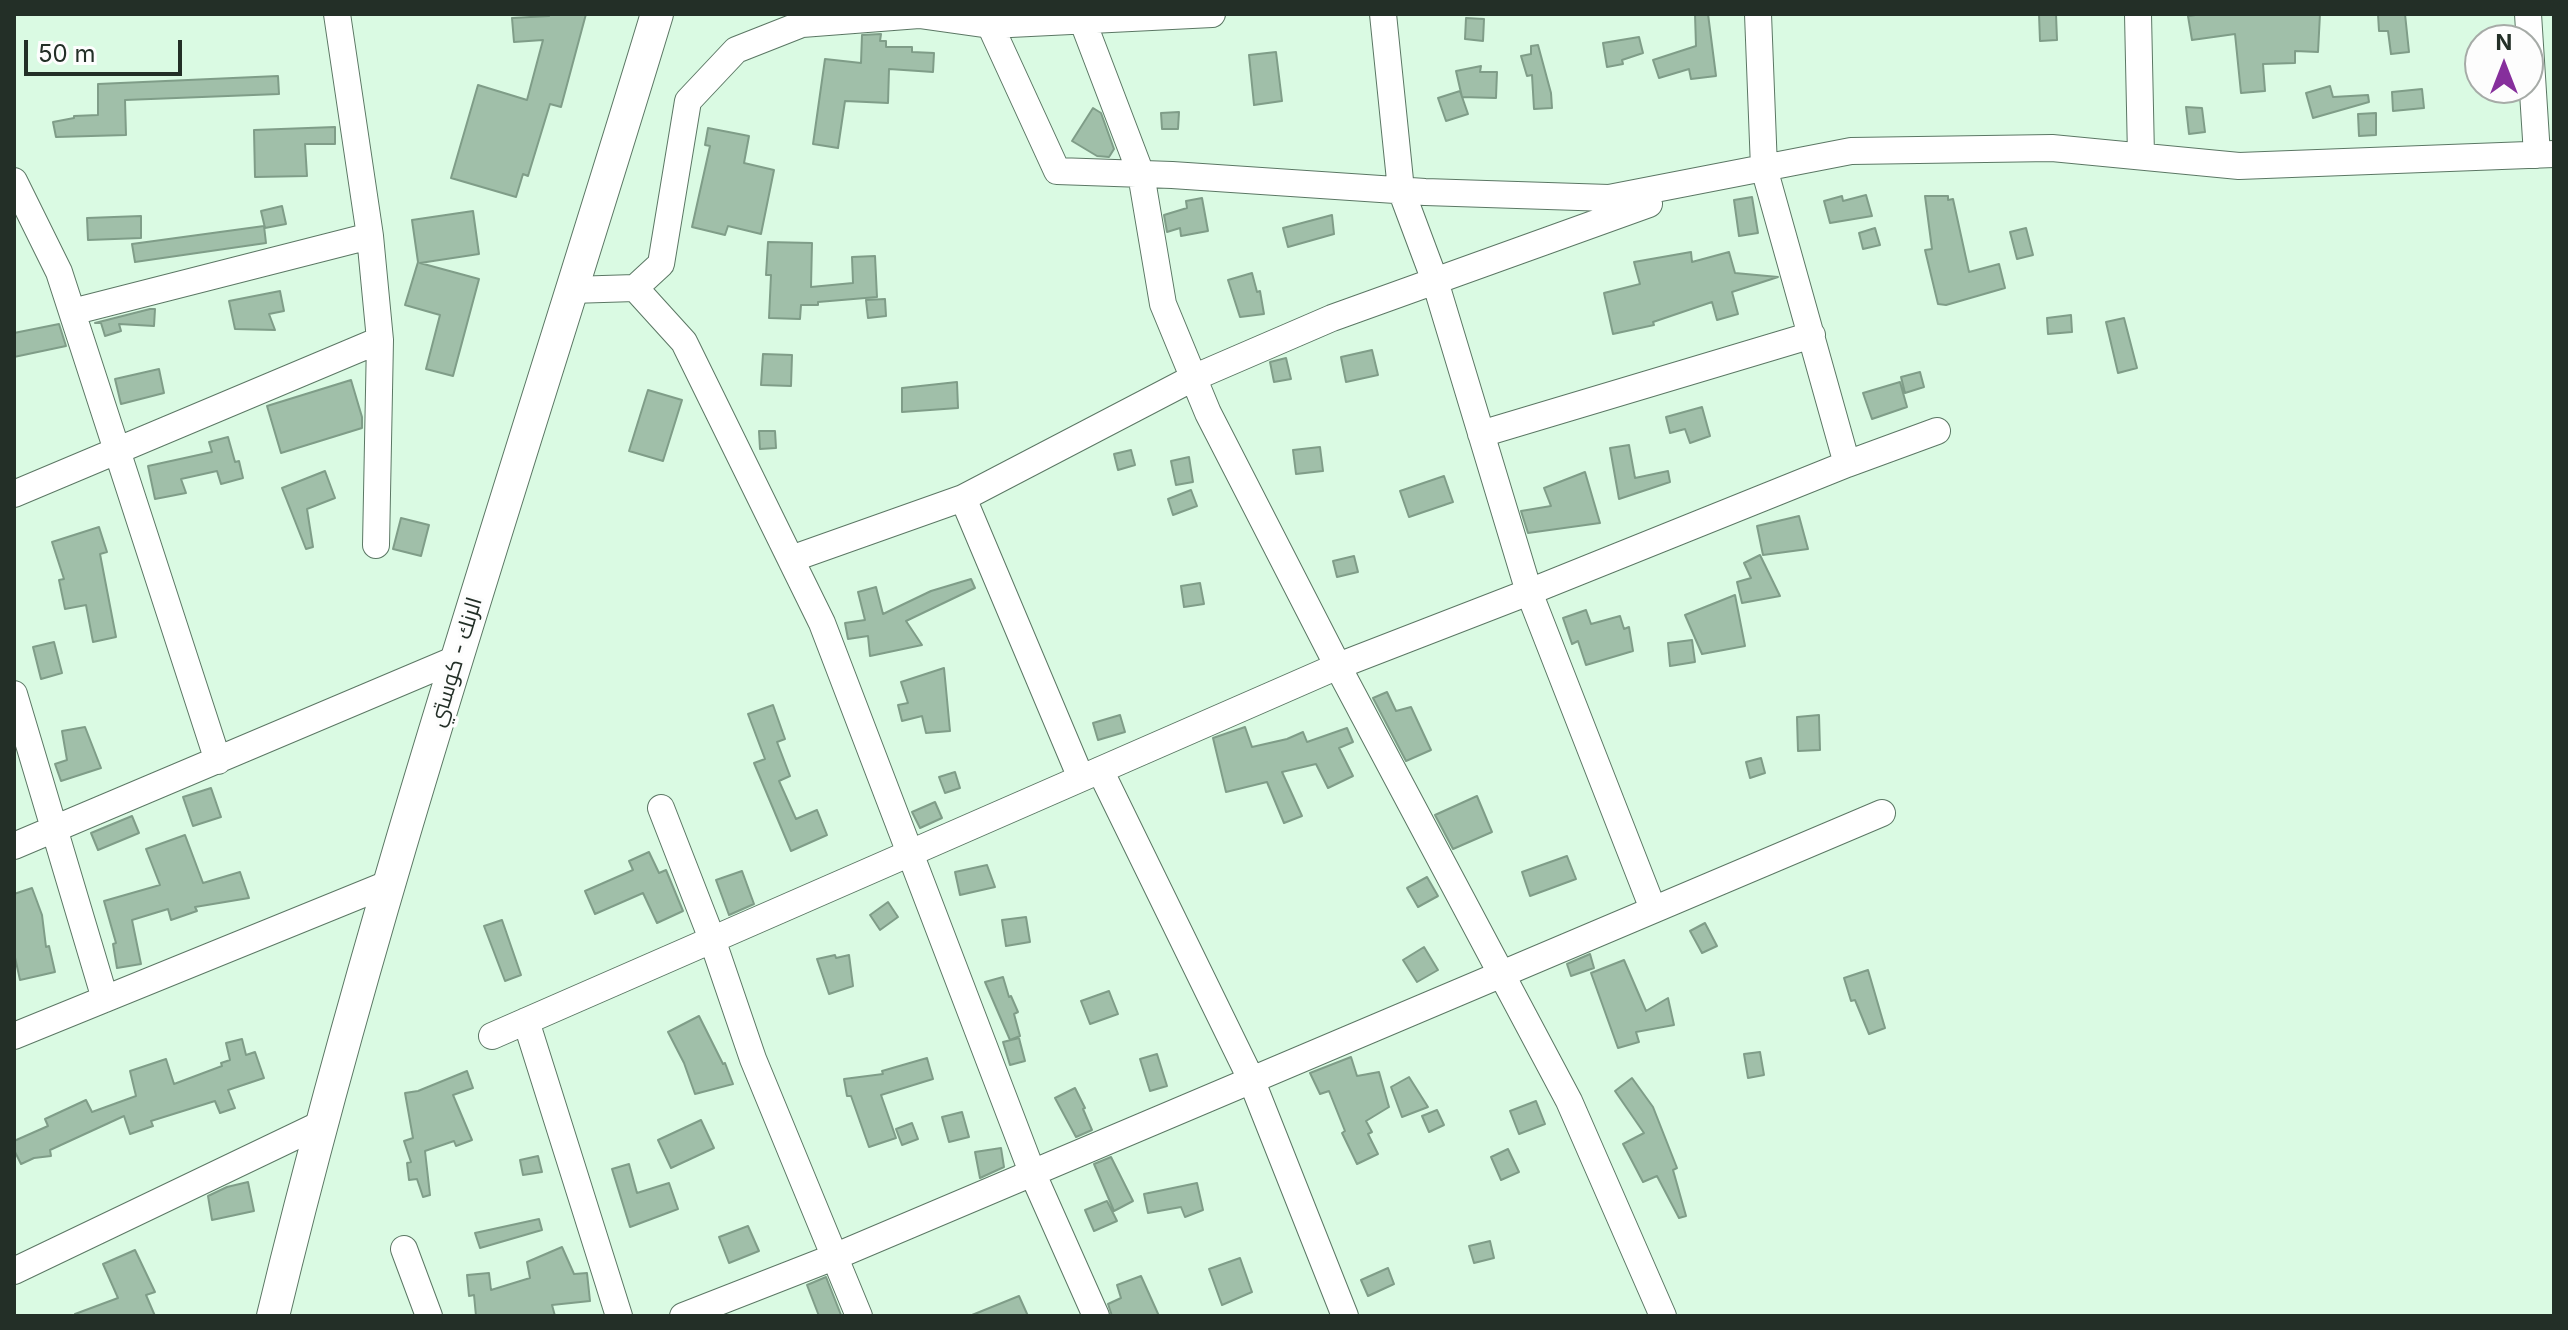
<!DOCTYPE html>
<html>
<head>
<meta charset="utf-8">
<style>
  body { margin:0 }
  #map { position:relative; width:2568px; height:1330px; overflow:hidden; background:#dafae3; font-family:Inter,sans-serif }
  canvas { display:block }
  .frame { position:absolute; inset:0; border:16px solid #232f27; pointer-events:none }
  .north { position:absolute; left:2464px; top:24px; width:80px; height:80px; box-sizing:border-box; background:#fdfdfd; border:2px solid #a6aba7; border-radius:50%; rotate:0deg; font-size:22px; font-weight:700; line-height:32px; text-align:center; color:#232f27 }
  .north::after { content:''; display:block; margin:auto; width:28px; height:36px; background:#862f9c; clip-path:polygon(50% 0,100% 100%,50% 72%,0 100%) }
  .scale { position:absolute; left:24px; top:40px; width:158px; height:36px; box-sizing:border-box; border:4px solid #232f27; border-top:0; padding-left:10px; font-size:24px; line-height:28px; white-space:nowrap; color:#232f27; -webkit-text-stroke:6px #fdfdfd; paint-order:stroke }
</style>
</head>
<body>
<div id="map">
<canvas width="2568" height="1330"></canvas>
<div class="frame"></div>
<div class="north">N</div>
<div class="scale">50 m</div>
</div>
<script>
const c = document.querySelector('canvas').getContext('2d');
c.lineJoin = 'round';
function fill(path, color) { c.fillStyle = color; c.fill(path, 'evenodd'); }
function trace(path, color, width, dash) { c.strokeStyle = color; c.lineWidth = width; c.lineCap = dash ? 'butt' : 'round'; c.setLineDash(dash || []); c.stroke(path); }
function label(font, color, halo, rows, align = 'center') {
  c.font = font + ' Inter,Cairo,sans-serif'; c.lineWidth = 7; c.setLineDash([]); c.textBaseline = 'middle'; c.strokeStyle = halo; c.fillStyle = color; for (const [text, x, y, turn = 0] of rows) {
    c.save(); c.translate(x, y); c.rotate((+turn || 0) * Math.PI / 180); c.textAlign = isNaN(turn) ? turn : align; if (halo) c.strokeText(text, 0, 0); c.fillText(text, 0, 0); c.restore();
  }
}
const building = new Path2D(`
  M550,14H586L561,107L550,104L528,176L523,174L516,197L451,178L478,85L527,100L543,40L514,42L512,18L549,16Z
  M1695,14H1708L1716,76L1691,79L1689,69L1659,78L1653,60L1696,46Z
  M2039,14H2056L2057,40L2040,41Z
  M2203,14H2320L2318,52L2295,51V63L2263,64L2265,91L2241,93L2235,34L2192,40L2188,16Z
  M2378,14H2405L2409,52L2391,54L2388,31H2379Z
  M1466,18L1484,19L1483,41L1465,39Z
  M881,34L880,41H886V47H912V52L934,53L933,72L889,69L888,103L845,101L838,148L813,144L825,59L861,63L862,35Z
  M1639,37L1643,53L1622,60L1623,64L1607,67L1603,43Z
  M1538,45L1551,93L1552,108L1534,109L1532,75L1527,76L1521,56L1531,54V46Z
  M1276,52L1282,101L1254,105L1249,55Z
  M1481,66L1480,72H1497L1496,98L1462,97L1456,71Z
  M278,76L279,94L125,100L126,135L56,137L53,122L74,118V116L98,115V84Z
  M2330,86L2333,97L2368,95L2369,102L2313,118L2306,93Z
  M2422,89L2424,108L2393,111L2392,92Z
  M1460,91L1468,114L1446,121L1438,98Z
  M2186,107L2202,108L2205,132L2189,134Z
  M1093,108L1101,113L1114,149L1109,157L1097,156L1072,141Z
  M1179,112L1178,129H1162L1161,113Z
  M2376,113V135L2359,136L2358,114Z
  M335,127V144H305L307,176L255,177L254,130Z
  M708,128L749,136L744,163L774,170L761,234L728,226L725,235L692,227L710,146L705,145Z
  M1866,195L1872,216L1830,223L1824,201L1842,196L1843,201Z
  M1925,196H1948V200L1953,199L1969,272L1999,264L2005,288L1946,305L1938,304L1925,250L1932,249Z
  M1752,197L1758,233L1739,236L1734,200Z
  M1202,198L1208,231L1181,236L1180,228L1167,232L1164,215L1187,208L1186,201Z
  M282,206L286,224L265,228L261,211Z
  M473,211L479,254L420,263L479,279L453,376L426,369L440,315L405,305L418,262L412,220Z
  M1332,215L1334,234L1288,247L1283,228Z
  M141,216V238L88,240L87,218Z
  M264,226L266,243L135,262L132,244Z
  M1875,228L1880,245L1863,249L1859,233Z
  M2026,228L2033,255L2017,259L2010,232Z
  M768,242L812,243L811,287L853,283L852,257L875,256L877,297L818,302V305H801L800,319L769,318L771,275H766Z
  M1691,252L1692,262L1729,252L1735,273L1778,277L1732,292L1738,314L1717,320L1712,302L1653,322L1654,325L1613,334L1604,293L1640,284L1634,262Z
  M1252,273L1257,292L1260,291L1264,314L1240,317L1228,280Z
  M280,291L284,311L269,314L275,330L235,329L229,301Z
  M885,299L886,316L868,318L866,300Z
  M150,309H155L154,326L119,324L121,331L105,336L101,323H95Z
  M2071,315L2072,332L2048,334L2047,318Z
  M2124,318L2137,368L2118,373L2106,322Z
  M59,324L66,346L14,357V333Z
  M1372,350L1378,375L1346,382L1341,357Z
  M763,354L792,355L791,386L761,385Z
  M1286,358L1291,379L1274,382L1270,362Z
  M159,369L164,393L121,404L115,379Z
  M1920,372L1924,387L1905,393L1901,377Z
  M351,380L362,417V428L281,453L267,406Z
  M957,382L958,408L902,412V388Z
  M1900,382L1907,407L1872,419L1863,393Z
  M648,390L682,400L663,461L629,451Z
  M1702,407L1710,436L1690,443L1685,429L1670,433L1666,417Z
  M759,431H775L776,448L760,449Z
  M228,437L235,462L239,461L243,478L221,484L217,471L181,479L186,493L155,499L148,466L212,452L209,442Z
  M1629,445L1635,478L1668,471L1670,482L1619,499L1610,448Z
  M1320,447L1323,471L1296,474L1293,450Z
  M1131,450L1135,465L1118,470L1114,454Z
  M1189,457L1193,482L1176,485L1171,461Z
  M325,471L335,498L307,509L313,547L306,549L282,488Z
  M1585,472L1600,523L1528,533L1521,511L1551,506L1544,488Z
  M1444,476L1453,502L1409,517L1400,491Z
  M1191,490L1197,506L1173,515L1168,499Z
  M1799,516L1808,549L1763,555L1757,526Z
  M401,518L429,525L421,556L393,549Z
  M99,527L107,552L100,554L116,637L93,642L86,605L65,609L59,580L64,579L52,542Z
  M1760,555L1780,596L1742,603L1737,582L1751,578L1744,563Z
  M1354,556L1358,572L1337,577L1333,561Z
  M971,579L975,588L906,621L922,645L870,656L868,636L848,639L845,623L865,620L858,592L876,587L883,614L931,591Z
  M1200,583L1204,604L1184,607L1181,586Z
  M1735,595L1745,646L1702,654L1685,615Z
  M1586,610L1591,624L1620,616L1624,629L1629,627L1633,651L1586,665L1578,641L1572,644L1563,618Z
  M1692,640L1695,662L1670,666L1668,643Z
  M54,642L62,673L41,679L33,647Z
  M944,668L950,731L926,733L922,716L902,721L898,705L908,703L901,682Z
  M1387,692L1396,711L1411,707L1431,750L1406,761L1373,698Z
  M773,705L785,739L777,742L790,776L779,781L796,819L817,810L827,835L791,851L754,763L765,759L748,714Z
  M1120,715L1125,732L1098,740L1093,723Z
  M1819,715L1820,750L1798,751L1797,717Z
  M85,727L101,768L61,781L55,764L67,760L62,731Z
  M1245,727L1252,747L1287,739L1303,732L1307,742L1347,728L1353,742L1339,748L1353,776L1328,788L1316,764L1282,772L1302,816L1284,823L1267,782L1226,792L1213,738Z
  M1761,758L1765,773L1750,778L1746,762Z
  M955,772L960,788L945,793L939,777Z
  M211,788L221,817L193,826L183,797Z
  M1477,796L1492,832L1453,849L1435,815Z
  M935,802L942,818L920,828L912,812Z
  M132,816L139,833L98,850L91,833Z
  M185,835L203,883L240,872L249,898L195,907L197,911L171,920L168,909L132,920L141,964L117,968L113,944L116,943L104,901L160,885L146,849Z
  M649,852L659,873L666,870L683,911L657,923L643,893L595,914L585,891L633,870L629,861Z
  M1567,856L1576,879L1530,896L1522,872Z
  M987,865L995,887L960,895L955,872Z
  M742,871L754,904L729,915L716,880Z
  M1427,877L1438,896L1418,907L1407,888Z
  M32,888L42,915L46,947L49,946L55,972L20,980L14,953V894Z
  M888,902L898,917L880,930L870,915Z
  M1026,917L1030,942L1006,946L1002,920Z
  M502,920L521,975L505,981L484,926Z
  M1705,923L1717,946L1702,953L1690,931Z
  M1424,947L1438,970L1417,982L1403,960Z
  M1590,954L1594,968L1571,976L1567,964Z
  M835,955L836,958L849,955L853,986L829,994L817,959Z
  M1624,960L1646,1011L1668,998L1674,1025L1636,1032L1639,1042L1618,1048L1591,973Z
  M1868,970L1885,1028L1869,1034L1855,1000L1851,1001L1844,978Z
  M1003,977L1009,997L1011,996L1018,1012L1014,1014L1020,1036L1010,1040L985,982Z
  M1109,991L1118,1014L1090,1024L1081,1001Z
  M699,1016L723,1064L725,1063L733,1084L695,1094L684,1063L668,1032Z
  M1019,1038L1025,1061L1010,1065L1003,1042Z
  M242,1039L246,1055L255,1052L264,1078L228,1090L235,1108L220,1113L215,1101L151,1121L153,1126L130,1134L124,1116L50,1150L51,1156L34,1158L21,1164L14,1150V1141L48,1126L45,1119L86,1100L92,1112L136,1096L130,1071L166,1059L174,1084L222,1066L221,1063L230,1060L226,1043Z
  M1760,1052L1764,1075L1748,1078L1744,1054Z
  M1157,1054L1167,1086L1150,1091L1140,1059Z
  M1351,1057L1357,1076L1379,1072L1389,1107L1366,1121L1372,1132L1368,1134L1378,1154L1357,1164L1342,1133L1345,1131L1329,1091L1320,1094L1310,1073Z
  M927,1058L933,1079L881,1095L896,1138L869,1147L851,1096H847L844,1079L883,1074L882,1071Z
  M467,1071L473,1088L453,1095L472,1140L456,1146L454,1141L425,1151L430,1195L423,1197L417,1179L409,1180L407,1163L411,1162L404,1141L413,1138L405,1093L418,1091Z
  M1409,1077L1428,1107L1402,1117L1391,1087Z
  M1632,1078L1653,1107L1677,1168L1673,1170L1686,1216L1679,1218L1657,1176L1643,1182L1623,1144L1644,1133L1615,1091Z
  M1075,1088L1085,1108L1083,1109L1092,1130L1076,1137L1055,1098Z
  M1536,1101L1545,1124L1519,1134L1510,1111Z
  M1437,1110L1444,1125L1429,1132L1422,1116Z
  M962,1112L969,1137L949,1142L942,1117Z
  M701,1120L714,1148L671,1168L658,1140Z
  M912,1123L918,1139L902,1145L896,1129Z
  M1001,1148L1004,1167L980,1178L975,1152Z
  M1508,1149L1519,1172L1501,1180L1491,1157Z
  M538,1156L542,1172L523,1175L520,1160Z
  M1111,1157L1133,1201L1114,1211L1094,1164Z
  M629,1164L637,1193L669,1183L678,1209L630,1227L612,1169Z
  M248,1182L254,1211L212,1220L208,1196L227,1187Z
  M1197,1183L1203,1210L1185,1217L1181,1207L1148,1213L1144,1194Z
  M1107,1201L1117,1221L1094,1231L1085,1210Z
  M539,1219L542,1230L480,1248L475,1233Z
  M748,1226L759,1251L729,1263L719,1237Z
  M1490,1241L1494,1258L1474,1263L1469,1246Z
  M562,1247L574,1274L587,1273L590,1301L552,1305L555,1316H476L474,1295L469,1296L467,1275L489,1273L491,1290L530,1278L527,1262Z
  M135,1250L155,1292L146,1295L155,1316H76L75,1314L118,1298L103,1264Z
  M1240,1258L1252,1292L1222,1305L1209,1269Z
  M1388,1268L1394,1284L1368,1296L1361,1280Z
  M1141,1276L1159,1316H1112L1108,1304L1121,1298L1117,1285Z
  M826,1277L841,1315L842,1316H819L807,1285Z
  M1019,1296L1028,1316H972V1315Z`);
fill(building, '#a0bfa9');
trace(building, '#7f9d88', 2);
const minor = new Path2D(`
  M337,14L370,236L380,340L376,545
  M1080,14L1141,174L1163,304L1208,413L1345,680L1569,1101L1663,1316
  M1383,14L1401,190L1435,281L1529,592L1653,909
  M1758,14L1764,168L1847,464
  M2138,14L2141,156
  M2528,14L2537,155
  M990,25L1212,14
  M14,181L59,272L218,761
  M635,288L684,342L822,623L1032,1172L1096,1316
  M571,290L635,288L661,264L688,101L736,50L802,24L919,15L990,25L1057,171L1172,175L1425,192L1609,198L1851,151L2052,148L2239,166L2554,154
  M72,312L370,236
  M1481,434L1812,335
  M14,494L380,340
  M963,498L1081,778
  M791,559L963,498L1193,378L1332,318L1649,204
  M14,694L105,999
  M1100,770L1251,1079L1345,1316
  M661,808L712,939L753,1059L859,1316
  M14,846L456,659
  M526,1021L619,1316
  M14,1036L390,883
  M492,1036L1338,666L1529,592L1847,464L1937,431
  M404,1249L429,1316
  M14,1271L323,1123
  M683,1316L834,1257L1882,813`);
const major = new Path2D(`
  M273,1316C379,876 526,447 657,14`);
trace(minor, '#5b7764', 28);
trace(major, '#5b7764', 34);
trace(minor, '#fff', 26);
trace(major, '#fff', 32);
label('22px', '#232f27', '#fdfdfd', [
  ["الرنك - كوستي",456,662,-73]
]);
</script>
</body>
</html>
